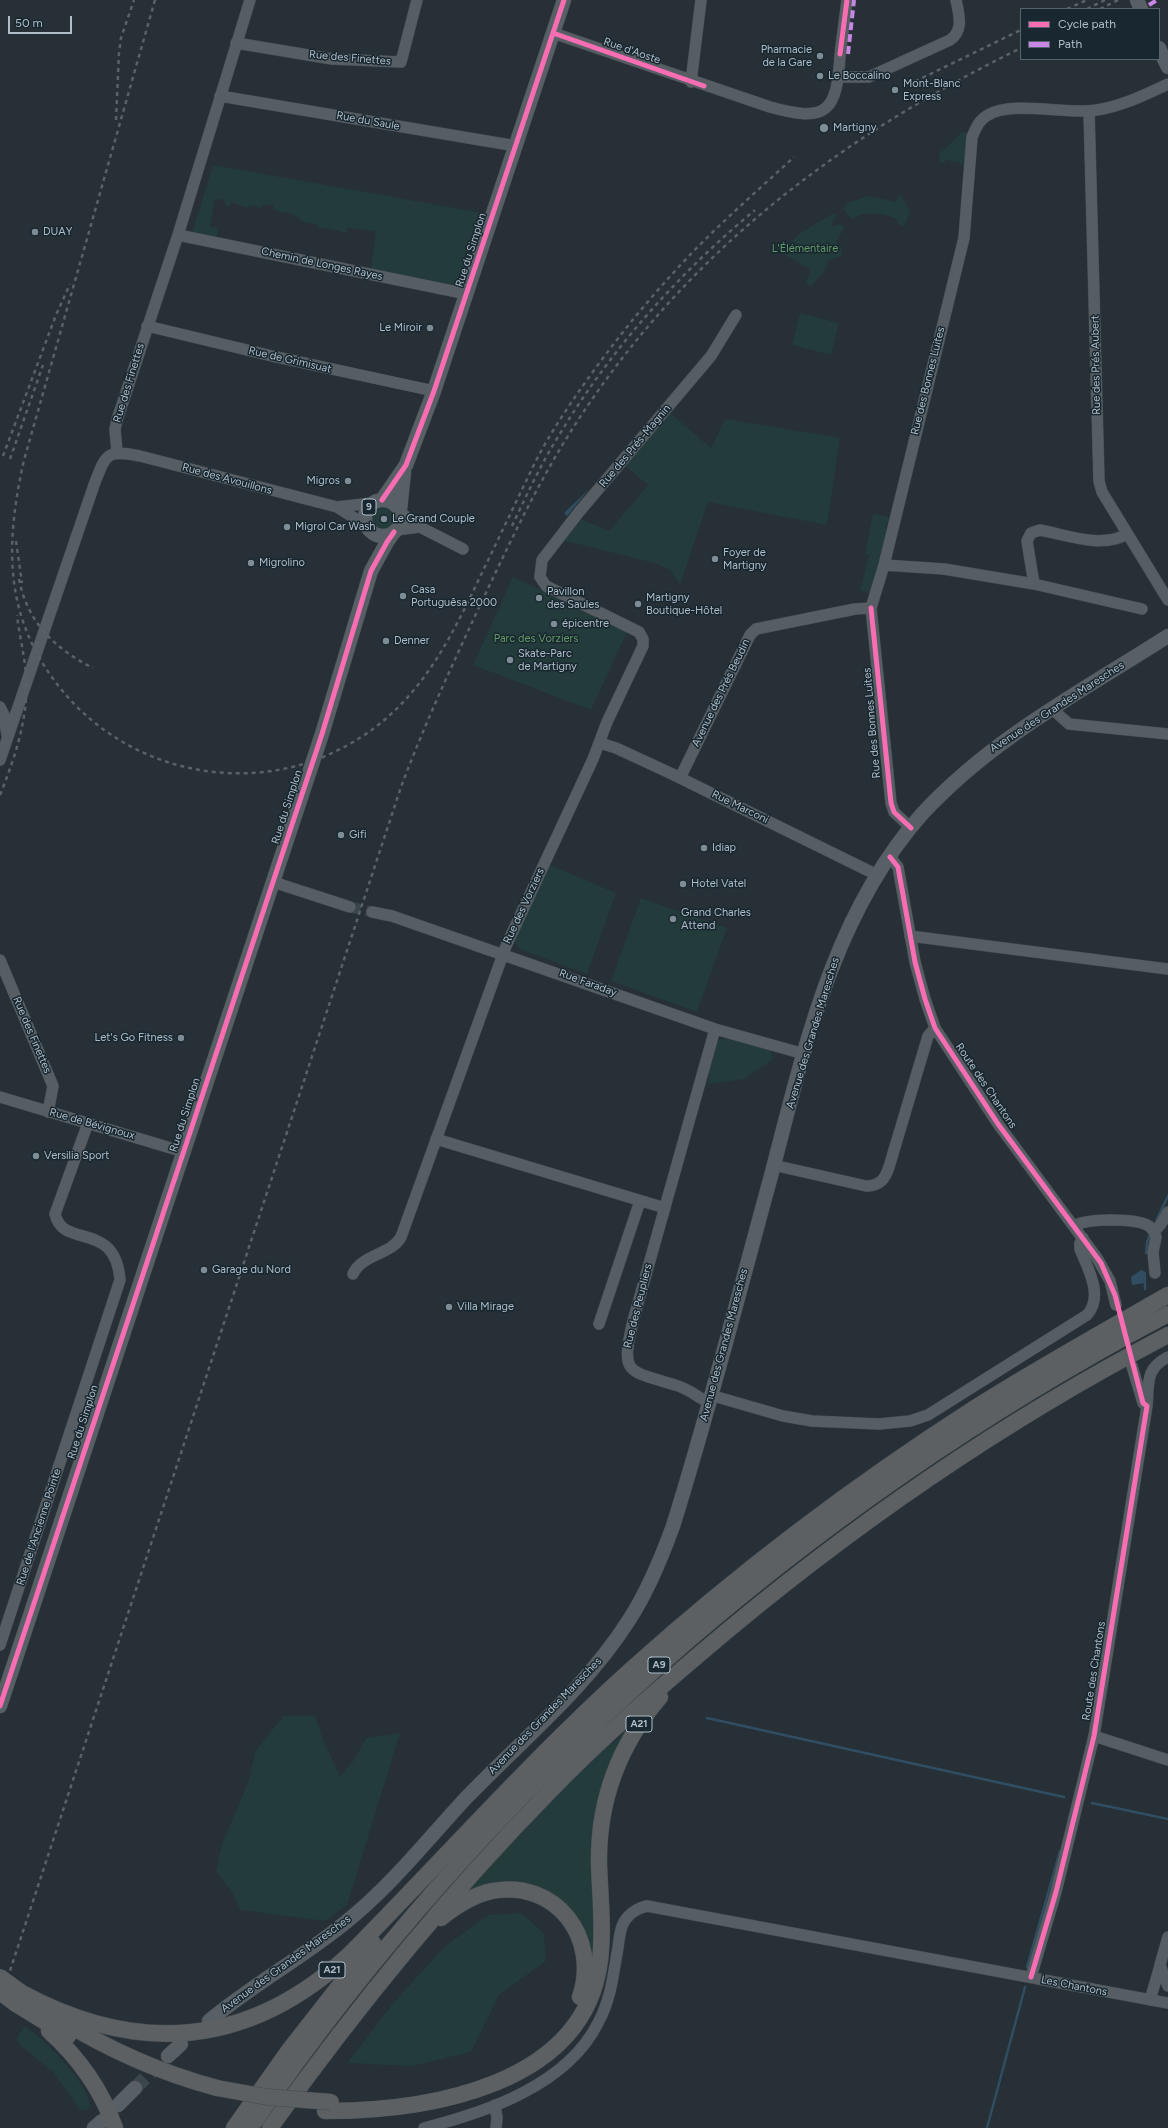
<!DOCTYPE html>
<html>
<head>
<meta charset="utf-8">
<style>
  body { margin:0 }
  #map { position:relative; width:1168px; height:2128px; overflow:hidden; background:#263036; font-family:Figtree,sans-serif }
  canvas { display:block }
  .legend { position:absolute; left:1020px; top:8px; width:140px; height:52px; box-sizing:border-box; background:#192730; border:1px solid #55636d; margin:0; padding:5px 7px; list-style:none; font-size:12px; color:#aebdc8 }
  .legend li { display:flex; align-items:center; gap:8px; height:20px }
  .legend b { width:20px; border:1px solid #55636d }
  .scale { position:absolute; left:8px; top:16px; width:64px; height:18px; box-sizing:border-box; border:2px solid #aebdc8; border-top:0; padding-left:5px; font-size:12px; line-height:14px; white-space:nowrap; color:#aebdc8; -webkit-text-stroke:3px #192730; paint-order:stroke }
</style>
</head>
<body>
<div id="map">
<canvas width="1168" height="2128"></canvas>
<ul class="legend">
<li><b style="height:5px;background:#f96db3"></b>Cycle path</li>
<li><b style="height:5px;background:#c787e3"></b>Path</li>
</ul>
<div class="scale">50 m</div>
</div>
<script>
const c = document.querySelector('canvas').getContext('2d');
c.lineJoin = 'round';
function fill(path, color) { c.fillStyle = color; c.fill(path, 'evenodd'); }
function trace(path, color, width, dash) { c.strokeStyle = color; c.lineWidth = width; c.lineCap = dash ? 'butt' : 'round'; c.setLineDash(dash || []); c.stroke(path); }
function label(font, color, halo, rows, align = 'center') {
  c.font = font + ' Figtree,sans-serif'; c.lineWidth = 3; c.setLineDash([]); c.textBaseline = 'middle'; c.strokeStyle = halo; c.fillStyle = color; for (const [text, x, y, turn = 0] of rows) {
    c.save(); c.translate(x, y); c.rotate((+turn || 0) * Math.PI / 180); c.textAlign = isNaN(turn) ? turn : align; if (halo) c.strokeText(text, 0, 0); c.fillText(text, 0, 0); c.restore();
  }
}
fill(new Path2D(`
  M962,132H967L966,165H960V162L945,160V163H940L939,154Z
  M213,165L483,213L457,285L376,272L371,267L376,231L348,228L347,233L318,227V225L304,222L290,213L273,210L274,206L263,204L262,208L248,205V208L231,202L230,206L225,205V200L215,199L210,226L219,229L216,239L192,233Z
  M901,195L910,210L905,225L901,226L895,218L882,214H862L852,220L843,209L847,203L869,196L896,202L898,196Z
  M832,214H837L831,227L839,224L845,227L836,242L842,249L841,256L828,261L824,272L810,287L806,282L811,270L781,252L800,233Z
  M800,313L839,323L831,355L792,345Z
  M668,411L711,448L725,419L840,438L827,525L708,502L680,585L670,570L658,564L562,540L579,518L609,531L648,485L623,464Z
  M373 519a11 11 0 1 1 22 0a11 11 0 1 1-22 0Z
  M873,514L888,517L889,520L885,528L887,529L872,592L860,591L869,555L865,554Z
  M513,577L628,630L591,710L473,665Z
  M548,864L616,893L587,974L522,950L517,946L515,938Z
  M641,898L727,928L697,1012L611,981Z
  M729,1038L771,1050L773,1059L745,1079L708,1084L713,1044L719,1040Z
  M643,1709L613,1762L592,1974L555,1900L469,1889L523,1829L610,1742L612,1744L623,1734L621,1730Z
  M283,1716H315L323,1740L340,1776L354,1760L366,1738L400,1733L347,1905L325,1921L241,1910L232,1892L216,1872L222,1844L249,1780L255,1752Z
  M521,1913L544,1933L546,1961L499,1995L471,2052L412,2066L347,2063L394,2002L446,1945L489,1915Z
  M24,2026C41,2034 97,2091 89,2109L82,2111L79,2109L54,2073L20,2045L17,2037Z`), '#233b3a');
fill(new Path2D(`
  M589,489L567,516L564,513Z
  M1141,1270L1146,1272V1283L1132,1285L1131,1277Z`), '#314d61');
trace(new Path2D(`
  M1156,1221L1168,1196
  M1146,1253L1147,1242L1150,1234
  M1145,1284V1289
  M707,1718L1064,1797
  M1092,1803L1168,1819
  M1027,1967L1060,1851
  M987,2128L1025,1987`), '#314d61', 2.5);
trace(new Path2D(`
  M350,907L372,912`), '#3a454c', 11, [11, 5.5]);
trace(new Path2D(`
  M135,2088L168,2056`), '#3a454c', 14, [14, 7]);
const minor = new Path2D(`
  M553,33L770,107C827,123 837,112 840,55C842,37 845,18 847,0
  M236,43L332,59L401,62L417,0
  M840,77H869L950,40C964,30 959,15 956,0
  M691,82L701,0
  M220,96L516,146
  M1089,111L1099,481L1102,492L1168,600
  M178,235L467,294
  M147,326L272,356L434,391
  M117,452L115,429L117,420L178,235L250,0
  M337,507L373,503
  M401,513L420,527L463,549
  M396,530L420,527
  M884,565L944,569L1034,584L1027,541L1031,533L1040,530C1067,535 1102,549 1127,534
  M1034,584L1142,609
  M0,707L4,715L7,735
  M1051,708L1069,724L1168,734
  M600,743L616,748L670,773L877,875
  M0,760L94,485C106,454 106,449 140,456L337,507L367,526
  M680,778L750,635L756,629L855,609L871,608
  M911,828L894,812L891,803L871,608L884,565L964,238L972,137C976,128 979,120 988,115C1013,100 1067,115 1097,110C1122,106 1145,95 1168,84
  M890,857L898,867L915,962L925,999L935,1028L998,1124L1097,1258L1110,1281L1116,1305
  M273,882L350,907
  M372,912L392,916L715,1029L804,1054
  M910,936L1168,969
  M0,960L53,1086L48,1112
  M0,1097L184,1152
  M436,1139L665,1208
  M773,1165L866,1186C880,1186 885,1179 889,1167L928,1036L935,1028
  M1074,1226C1087,1218 1136,1218 1149,1226C1153,1229 1155,1233 1156,1237L1153,1252L1155,1273
  M1154,1232L1161,1224L1168,1212
  M353,1274C362,1254 391,1255 401,1237L506,946L593,759L607,722L643,646V639L639,632L546,586L540,577L542,560L579,512L711,356L736,315
  M599,1324L640,1201
  M710,1395L783,1416L812,1421L879,1424L910,1421L928,1415L1087,1315C1104,1296 1088,1269 1080,1249V1243L1083,1238
  M708,1402C697,1397 688,1388 675,1385C628,1370 620,1376 633,1321L715,1029
  M1147,1406C1149,1383 1145,1369 1168,1357
  M0,1645L120,1280C115,1219 63,1250 55,1214L88,1123
  M1094,1736L1168,1760
  M1168,1937L1160,1965L1168,1986
  M1031,1977L1056,1892L1094,1736L1147,1406L1143,1403L1132,1366
  M1150,2000L1160,1966
  M495,2105L497,2118L496,2128
  M424,2128C487,2112 567,2085 598,2023C610,2001 613,1978 617,1953C619,1944 619,1932 623,1924C627,1915 637,1908 647,1906L1168,2003`);
const major = new Path2D(`
  M1137,0L1141,9
  M1159,48L1168,67
  M365 518a18 18 0 1 1 36 0a18 18 0 1 1-36 0Z
  M382,500L406,465L434,391L564,0
  M400,510L404,472
  M0,1706L322,734L371,571L387,542L394,532
  M209,2021C252,1985 302,1958 346,1922C391,1886 427,1840 466,1798C522,1740 586,1688 629,1620C648,1591 661,1559 673,1526C709,1411 739,1293 771,1176C804,1050 833,914 922,814C992,738 1082,691 1168,636
  M168,2056L181,2044
  M118,2105L135,2088
  M94,2128L102,2121`);
const highway = new Path2D(`
  M441,1918C456,1906 473,1895 492,1891C556,1879 600,1938 580,1997
  M22,1993C141,2057 250,2046 349,1955C444,1859 533,1758 633,1668C740,1572 855,1485 975,1408C1038,1368 1103,1332 1168,1295
  M16,2004L68,2036
  M59,2019C109,2050 161,2073 217,2088
  M49,2031C78,2057 102,2091 115,2128
  M325,2111C428,2111 585,2086 600,1960C604,1928 600,1896 599,1864C598,1800 619,1745 660,1697
  M234,2128L290,2049L373,1943
  M250,2128C484,1787 802,1507 1168,1314
  M270,2128C355,2009 447,1896 549,1792C597,1742 649,1697 702,1652C845,1530 1001,1422 1168,1335`);
trace(minor, '#444b50', 12);
trace(major, '#434c52', 15);
trace(highway, '#424b51', 17);
trace(minor, '#565e64', 11);
trace(major, '#586066', 14);
trace(highway, '#5c6063', 16);
trace(new Path2D(`
  M155,0L24,460C6,540 3,611 54,680C92,732 150,765 214,772C251,776 289,771 323,757C407,722 442,657 479,579C496,544 513,508 530,473C543,445 560,419 577,394C607,351 640,309 675,271C712,230 754,194 794,157
  M1067,9L1087,0
  M1087,9L1105,0
  M1100,9L1118,0
  M908,85L1021,30
  M116,120L119,53L121,38L134,0
  M3,456L56,315L70,284
  M10,459L43,365
  M512,526C527,494 542,462 561,432C612,348 679,273 755,210
  M16,541L22,583
  M19,579C27,622 55,649 93,668
  M0,795C16,755 29,716 26,673C24,653 19,634 17,615
  M0,2001L401,787C425,723 454,661 483,599C510,542 537,485 571,431C683,255 836,139 1021,48`), '#5a6167', 2.5, [4, 4]);
const highwayBridge = new Path2D(`
  M0,1977L22,1993
  M0,1992L16,2004
  M217,2088L267,2097L331,2102`);
trace(highwayBridge, '#424b51', 17, []);
trace(highwayBridge, '#5c6063', 16);
trace(new Path2D(`
  M1149,5L1157,0
  M848,54L854,0`), '#c787e3', 4, [8, 4]);
trace(new Path2D(`
  M553,33L704,86
  M840,54L847,0
  M382,500L406,465L434,391L564,0
  M871,608L891,803L894,812L911,828
  M890,857L898,867L915,962L925,999L935,1028L998,1124L1101,1263L1115,1295L1143,1403L1147,1406L1094,1736L1056,1892L1031,1977
  M0,1706L322,734L371,571L387,542L394,532`), '#f96db3', 5);
for (const [x, y, r, color] of [
  [820,56,4,"#7e8c95"],
  [820,76,4,"#7e8c95"],
  [895,90,4,"#7e8c95"],
  [824,128,5,"#7e8c95"],
  [35,232,4,"#7e8c95"],
  [430,328,4,"#7e8c95"],
  [348,481,4,"#7e8c95"],
  [384,519,4,"#7e8c95"],
  [287,527,4,"#7e8c95"],
  [715,559,4,"#7e8c95"],
  [251,563,4,"#7e8c95"],
  [403,596,4,"#7e8c95"],
  [539,598,4,"#7e8c95"],
  [638,604,4,"#7e8c95"],
  [554,624,4,"#7e8c95"],
  [386,641,4,"#7e8c95"],
  [510,660,4,"#7e8c95"],
  [341,835,4,"#7e8c95"],
  [704,848,4,"#7e8c95"],
  [683,884,4,"#7e8c95"],
  [673,919,4,"#7e8c95"],
  [181,1038,4,"#7e8c95"],
  [36,1156,4,"#7e8c95"],
  [204,1270,4,"#7e8c95"],
  [449,1307,4,"#7e8c95"]
]) { const dot = new Path2D(); dot.arc(x, y, r, 0, 2 * Math.PI); c.fillStyle = color; c.fill(dot); trace(dot, '#192730', 1.5); }
for (const [x, y, w] of [
  [369,507,14],
  [659,1665,22],
  [639,1724,26],
  [332,1970,26]
]) { const box = new Path2D(); box.roundRect(x - w / 2, y - 8, w, 16, 3); c.fillStyle = '#192730'; c.fill(box); trace(box, '#aebdc8', 1); }
label('bold 10px', '#aebdc8', null, [
  ["9",369,507],
  ["A9",659,1665],
  ["A21",639,1724],
  ["A21",332,1970]
]);
label('11px', '#aebdc8', '#192730', [
  ["Pharmacie",812,50,"right"],
  ["de la Gare",812,63,"right"],
  ["Le Boccalino",828,76],
  ["Mont-Blanc",903,84],
  ["Express",903,97],
  ["Martigny",833,128],
  ["DUAY",43,232],
  ["Le Miroir",422,328,"right"],
  ["Migros",340,481,"right"],
  ["Le Grand Couple",392,519],
  ["Migrol Car Wash",295,527],
  ["Foyer de",723,553],
  ["Martigny",723,566],
  ["Migrolino",259,563],
  ["Casa",411,590],
  ["Portuguêsa 2000",411,603],
  ["Pavillon",547,592],
  ["des Saules",547,605],
  ["Martigny",646,598],
  ["Boutique-Hôtel",646,611],
  ["épicentre",562,624],
  ["Denner",394,641],
  ["Skate-Parc",518,654],
  ["de Martigny",518,667],
  ["Gifi",349,835],
  ["Idiap",712,848],
  ["Hotel Vatel",691,884],
  ["Grand Charles",681,913],
  ["Attend",681,926],
  ["Let's Go Fitness",173,1038,"right"],
  ["Versilia Sport",44,1156],
  ["Garage du Nord",212,1270],
  ["Villa Mirage",457,1307]
], 'left');
label('11px', '#aebdc8', '#192730', [
  ["Rue d'Aoste",632,51,19],
  ["Rue des Finettes",350,58,5],
  ["Rue du Saule",368,121,10],
  ["Rue du Simplon",471,250,-72],
  ["Chemin de Longes Rayes",322,264,12],
  ["Rue de Grimisuat",290,360,13],
  ["Rue des Prés Aubert",1096,365,-91],
  ["Rue des Bonnes Luites",928,381,-76],
  ["Rue des Finettes",129,383,-73],
  ["Rue des Prés-Magnin",635,446,-50],
  ["Rue des Avouillons",227,479,15],
  ["Avenue des Prés Beudin",721,693,-64],
  ["Avenue des Grandes Maresches",1057,707,-33],
  ["Rue des Bonnes Luites",872,723,-95],
  ["Rue du Simplon",287,807,-72],
  ["Rue Marconi",740,807,26],
  ["Rue des Vorziers",524,906,-65],
  ["Rue Faraday",588,983,20],
  ["Avenue des Grandes Maresches",813,1033,-73],
  ["Rue des Finettes",32,1035,67],
  ["Route des Chantons",986,1086,56],
  ["Rue du Simplon",185,1115,-72],
  ["Rue de Bévignoux",92,1124,16],
  ["Rue des Peupliers",638,1306,-76],
  ["Avenue des Grandes Maresches",724,1345,-75],
  ["Rue du Simplon",83,1422,-72],
  ["Rue de l'Ancienne Pointe",39,1527,-72],
  ["Route des Chantons",1094,1671,-81],
  ["Avenue des Grandes Maresches",545,1716,-46],
  ["Avenue des Grandes Maresches",286,1964,-36],
  ["Les Chantons",1074,1986,11]
]);
label('11px', '#639b66', '#192730', [
  ["L'Élémentaire",805,249],
  ["Parc des Vorziers",536,639]
]);
</script>
</body>
</html>
